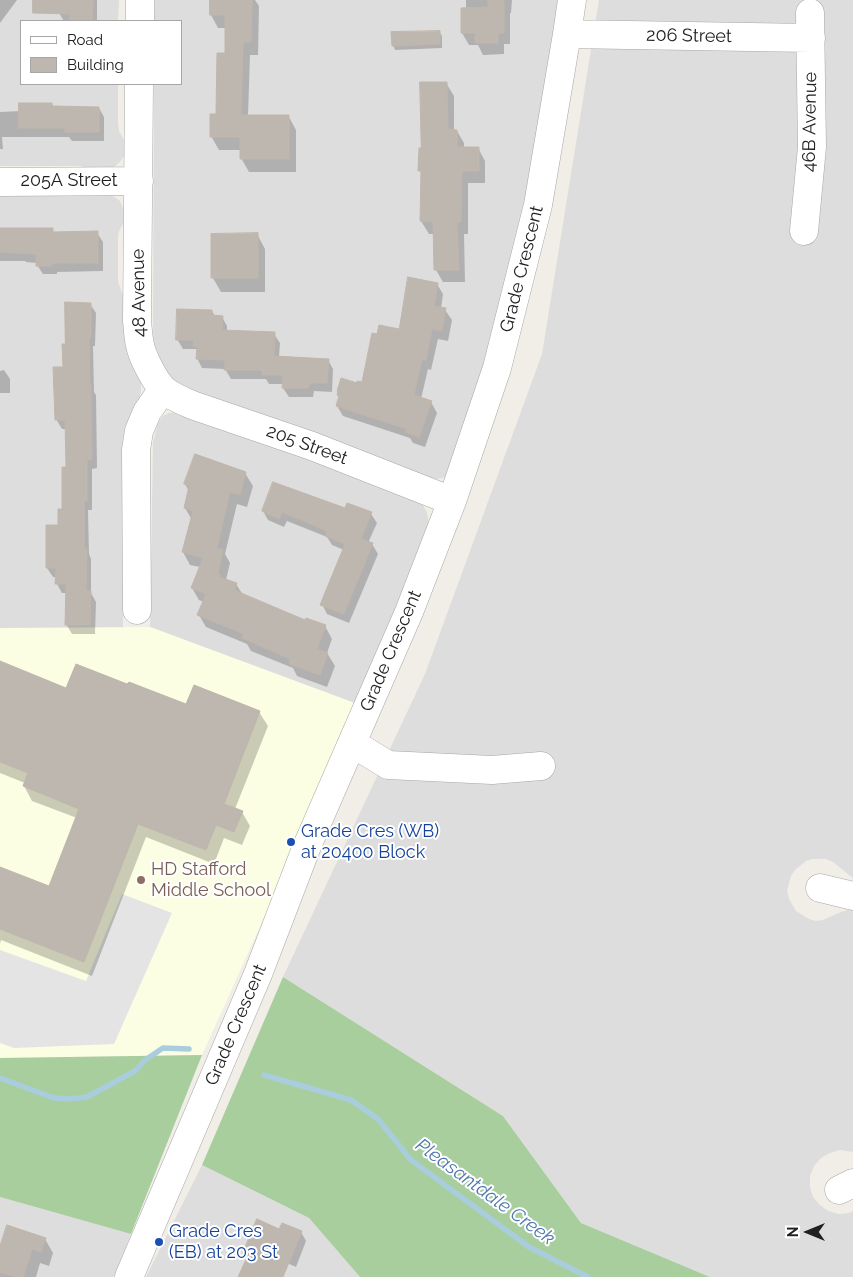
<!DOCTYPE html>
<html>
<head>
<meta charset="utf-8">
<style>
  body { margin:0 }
  #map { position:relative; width:853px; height:1277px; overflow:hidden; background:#f0eee7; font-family:Raleway,sans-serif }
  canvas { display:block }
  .legend { position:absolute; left:20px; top:20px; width:162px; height:65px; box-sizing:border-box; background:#fff; border:1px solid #a6a6a6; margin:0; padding:6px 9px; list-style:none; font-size:15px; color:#202020 }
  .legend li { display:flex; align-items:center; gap:10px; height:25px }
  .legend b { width:25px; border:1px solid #a6a6a6 }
  .north { position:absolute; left:783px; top:1207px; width:50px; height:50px; -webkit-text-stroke:4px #fff; paint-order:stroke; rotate:270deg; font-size:14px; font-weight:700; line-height:20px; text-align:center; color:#202020 }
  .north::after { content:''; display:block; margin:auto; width:18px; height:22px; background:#202020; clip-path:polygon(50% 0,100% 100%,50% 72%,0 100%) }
</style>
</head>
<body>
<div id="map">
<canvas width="853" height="1277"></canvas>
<ul class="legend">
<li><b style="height:6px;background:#fff"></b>Road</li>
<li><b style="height:14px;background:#bdb7b0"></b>Building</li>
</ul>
<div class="north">N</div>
</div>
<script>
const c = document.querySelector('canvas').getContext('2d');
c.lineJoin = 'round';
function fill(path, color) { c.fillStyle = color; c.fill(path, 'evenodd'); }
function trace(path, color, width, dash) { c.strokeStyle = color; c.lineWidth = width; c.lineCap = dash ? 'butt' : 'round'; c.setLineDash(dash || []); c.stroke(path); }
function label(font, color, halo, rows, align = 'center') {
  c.font = font + ' Raleway,sans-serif'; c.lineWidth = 4; c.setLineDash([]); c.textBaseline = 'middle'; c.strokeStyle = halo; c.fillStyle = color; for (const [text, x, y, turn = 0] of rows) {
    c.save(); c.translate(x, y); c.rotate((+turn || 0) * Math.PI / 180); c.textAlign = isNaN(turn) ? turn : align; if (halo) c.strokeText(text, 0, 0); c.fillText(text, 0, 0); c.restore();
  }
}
fill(new Path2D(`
  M0,0H119L118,21H21V84H118V124L119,131L125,142L126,148L124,156L120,162L114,167L108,170H92L80,166H0Z
  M155,0H562L523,224L480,386L447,477L437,479L430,478L189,391L171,378L163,368L154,345L153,332L154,84H181V21H154Z
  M599,0H853V878L833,862L826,859H812L806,861L795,870L791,876L787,890L789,899L796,911L809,919L816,921L823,920L841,912L853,908V1152L840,1150L830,1153L821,1158L814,1166L810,1176V1187L813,1197L820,1205L828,1211L839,1214L849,1213L853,1211V1277H710L581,1223L503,1116L283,977L425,674L542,354Z
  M110,194L120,201L124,211L125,217L124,222L119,231L118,236V282L124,298L141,383V391L140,398L128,422L124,444L123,628H0V196H83Z
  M176,412H183L419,501L423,505L427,513L429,525L360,705L150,627L153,443L158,423L163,416L169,413Z
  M202,1165L309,1218L360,1277H146Z
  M0,1197L131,1234L114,1277H0Z`), '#dedddd');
fill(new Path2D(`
  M150,627L360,705L202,1055L0,1058V628Z`), '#fcfee3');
fill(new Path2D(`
  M283,977L503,1116L581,1223L710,1277H360L309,1218L202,1165Z
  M202,1055L131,1234L0,1197V1058Z`), '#a8ce9d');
fill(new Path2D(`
  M122,894L172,913L114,1044L14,1048L0,1043V950L86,981Z`), '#e4e4e4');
fill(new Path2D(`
  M0,0H17L0,23Z
  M59,0H97V21H64L59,13Z
  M211,0H255L259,6L258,55H250L248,116L289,117L296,130V172H249L241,158V150H219L211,136L217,116L226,54V28H218L211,15Z
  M466,0H512L511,13H510V44H504V54L483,55L478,45H469L462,33V9H466Z
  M439,32L442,36V48L395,50L393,45Z
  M446,83L454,96V131H457L464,143V148H478L485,161V183H468V234H464L465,282H443L436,270L435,234H429L421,221L422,174L420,170L422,149Z
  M52,104L54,107L99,108L104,117V141H72L69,137H2L3,149H0V112L20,111Z
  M0,229H52L54,233H97L103,242V271L57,272V274H43L37,265V263L26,262L25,261H0Z
  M257,234L265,249V292H221L213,278Z
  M437,284L443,294L441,309L445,310L452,320L448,341L438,339L431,370L428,369L421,399L431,402L437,413L425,447L413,443L410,438L343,416L337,406L358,384H363L400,331Z
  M90,304L96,313L95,346H93L94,392L96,395L97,468L92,469V510H88L89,554L91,559V593L96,602L95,634H72L66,624L67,593H62L57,584V577H53L47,568L48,527H59L63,510L67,468V429H62L56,419L64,368L66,345Z
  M212,311L215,316L222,317L227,326V332L274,334L280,343L279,357L328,360L333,369L332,392L314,391L313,397H289L283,388V384H269L266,379H231L225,369L202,368L197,358L198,351L196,349H183L177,339Z
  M4,370L10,379V393H0V371Z
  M245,473L253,486L247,507L237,504L225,554L230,563L226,580L236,584L243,595L306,621L325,626L332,639L327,653L335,666L327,687L297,676L293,668L251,651L247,644L206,627L199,615L204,602L199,600L192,588L200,567L190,565L183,552L192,520L185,508L189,491L185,484Z
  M347,505L371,514L377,523L368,543L372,544L378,554L349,623L327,614L322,604L344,550L332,545L327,537L287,521L284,527L268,520L263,511L346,509Z
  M0,662L67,690L128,686L187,706L259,712L268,726L235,809L242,812L250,826L242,845L224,838L214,864L146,837L92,976L1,940L0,944V868L50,888L77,818L32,801L24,786L25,783L0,773Z
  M301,1232L306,1241L296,1267L287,1263L280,1277H240L248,1259L245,1253Z
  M45,1239L53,1253L49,1266L40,1263L36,1277H0V1250Z`), '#0003');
trace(new Path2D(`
  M264,1075L351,1100L378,1119L411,1160L529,1247L588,1277
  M0,1078L54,1098L70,1099L87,1097L135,1071L145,1060L163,1048L189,1049`), '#a9cddc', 5.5);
const building = new Path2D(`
  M33,0H93L92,21H69L70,14L33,13Z
  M210,0H252L251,42H243L241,115H289V159H240V137H210V114H216L217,53H225V15H210Z
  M488,0H504V33H498V43H475V33H461V8L488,7Z
  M440,31V44L392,46L391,32Z
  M420,82H447L448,129L457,130V147H479V171H462L461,222H457L459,270H434L433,222L420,221L421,171H418L419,148H421Z
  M19,103H52V106L99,107V132H65V128H19Z
  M0,228H53V232L98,231V263H52V266H36V254L0,252Z
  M258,233V278H211V234Z
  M408,277L438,283L434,306L446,308L442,331L432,329L426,360L422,359L414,395L432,401L419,437L405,432L407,429L336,406L339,396L337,395L338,391H337L341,378L357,383V381L362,382L372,333L377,334L379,325L399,329Z
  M65,302L91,303V337H89L90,385L91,384L92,459L87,460V501H84V549H87L86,591H91L90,625H65L66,584H55L56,568H46V525H58V509H62V467H66L65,420H55L53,367H63L62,344H65Z
  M177,309L212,310V315L223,316L222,330L275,332L274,356L329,359L327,383H309L308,388H282L283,375H262V370H224L225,360L196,359L197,346H193L194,340H176Z
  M195,454L246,472L240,495L230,492L217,548L223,550L218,573L220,574L219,577L237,583L234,590L305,620L306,618L326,625L317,649L328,653L320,675L289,664L290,659L242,638L244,634L197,615L206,594L191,588L203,558L182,552L193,511L184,508L189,486L184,484Z
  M273,482L345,508L347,503L372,512L361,539L373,543L344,614L320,605L345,544L325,536L327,531L282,512L279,519L262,511Z
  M0,661L66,688L76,664L127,684L129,682L186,704L194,685L260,711L224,804L243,811L234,832L216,825L206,850L138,824L84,962L0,929V867L49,886L79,809L23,786L28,773L0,762Z
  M257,1219L279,1229L282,1223L302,1231L283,1277H238L248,1255L243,1253Z
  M7,1225L46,1238L41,1252L32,1249L23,1277H16L0,1272V1246Z`);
fill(building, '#bdb7b0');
trace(building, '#c2b6aa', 1);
const minor = new Path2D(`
  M140,21V0
  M567,34L811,38
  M139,84L137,321C138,329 138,337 140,345C142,356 155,382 164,390C172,397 185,402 195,406L312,446L452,501
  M0,182L139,181
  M804,231L812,147L810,13
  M137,610L136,450L139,431L147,412L163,389
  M352,743L388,765L492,770L541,766
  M820,888L853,896
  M839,1190L853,1183
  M129,1277L258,974L307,846L409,612L452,501L497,368L538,205L567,34L572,0`);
trace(minor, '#a7a7a7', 29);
trace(minor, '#fff', 28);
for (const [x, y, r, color] of [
  [291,842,5,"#1a4fb4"],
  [141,880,5,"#8d6e63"],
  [159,1242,5,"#1a4fb4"]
]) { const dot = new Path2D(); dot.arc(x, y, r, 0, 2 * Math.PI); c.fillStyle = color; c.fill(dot); trace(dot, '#fff', 2); }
label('18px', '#202020', '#fff', [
  ["206 Street",689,36,1],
  ["46B Avenue",810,122,-89],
  ["205A Street",69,181],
  ["Grade Crescent",522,269,-76],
  ["48 Avenue",139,293,-91],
  ["205 Street",307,445,20],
  ["Grade Crescent",391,651,-67],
  ["Grade Crescent",236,1025,-67]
]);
label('18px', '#164399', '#fff', [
  ["Grade Cres (WB)",301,832],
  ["at 20400 Block",301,853],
  ["Grade Cres",169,1232],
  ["(EB) at 203 St",169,1253]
], 'left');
label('18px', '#785e54', '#fff', [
  ["HD Stafford",151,870],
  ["Middle School",151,891]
], 'left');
label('italic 19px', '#4f77ae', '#fff', [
  ["Pleasantdale Creek",485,1192,36]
]);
</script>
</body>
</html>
